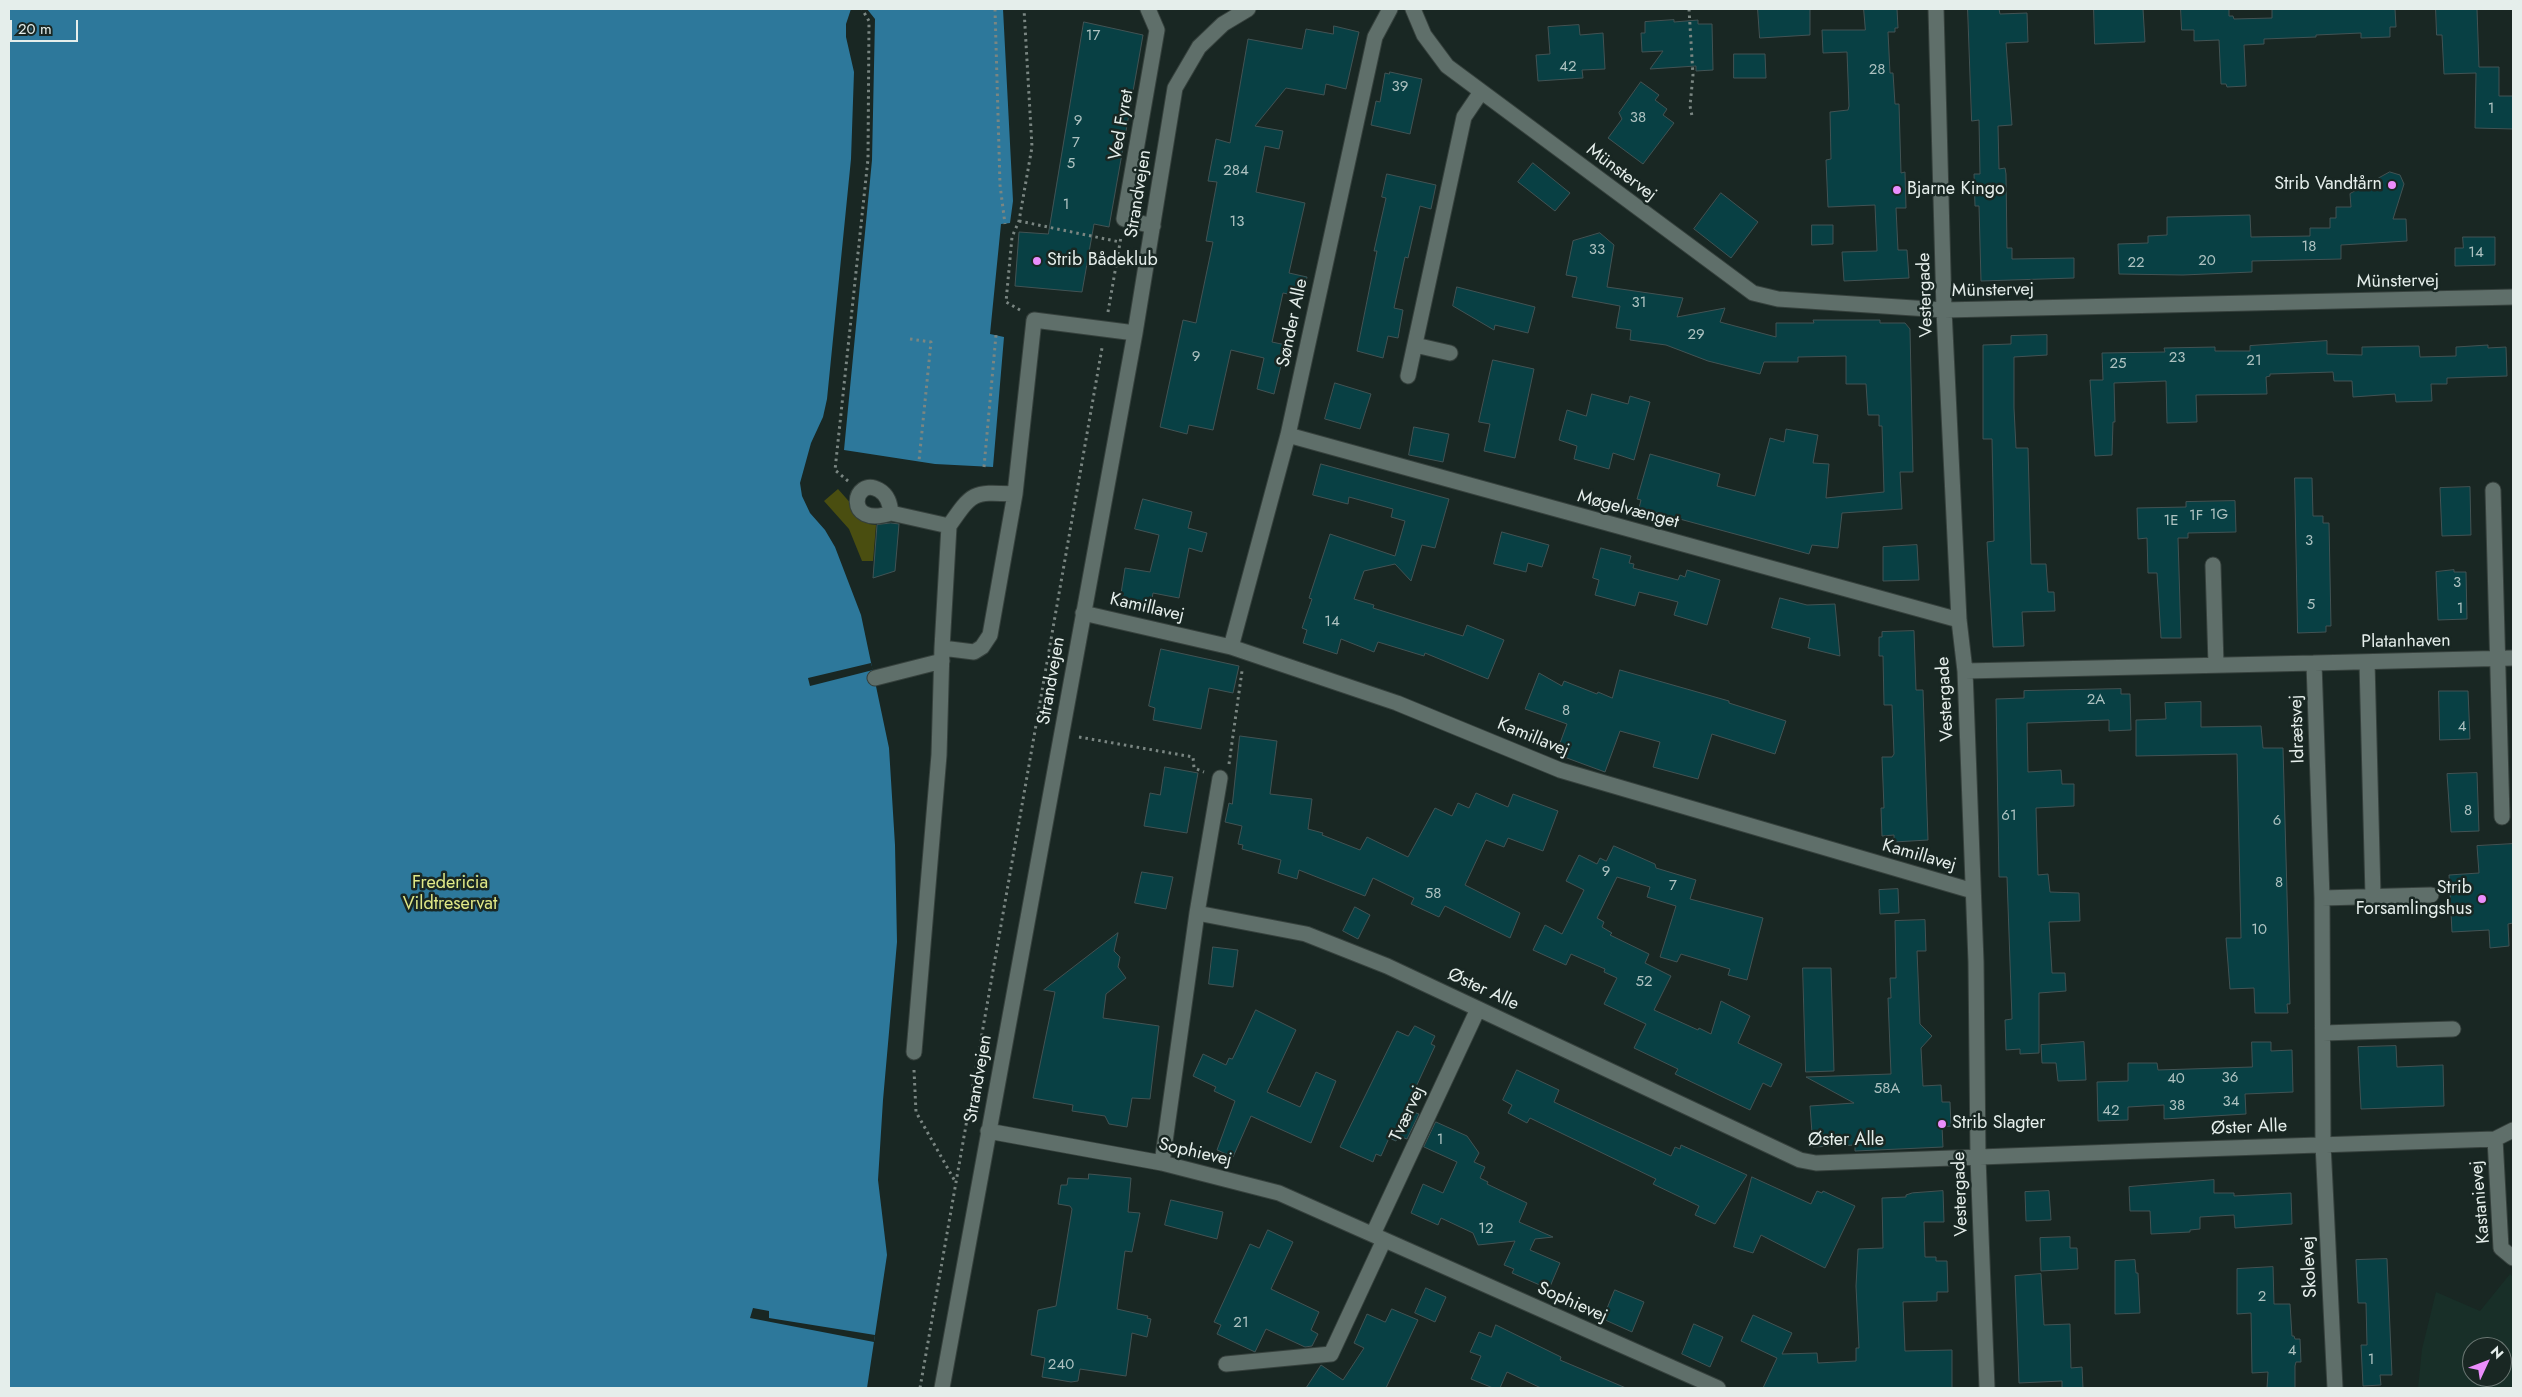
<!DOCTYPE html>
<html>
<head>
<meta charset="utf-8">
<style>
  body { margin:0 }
  #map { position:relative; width:2522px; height:1397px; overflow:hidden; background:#192723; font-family:Jost,sans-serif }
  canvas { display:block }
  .frame { position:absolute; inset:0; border:10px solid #e5eeeb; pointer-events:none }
  .north { position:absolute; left:2462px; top:1337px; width:50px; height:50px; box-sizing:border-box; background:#192723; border:1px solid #6b7773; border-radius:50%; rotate:47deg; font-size:14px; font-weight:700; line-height:20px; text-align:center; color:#e5eeeb }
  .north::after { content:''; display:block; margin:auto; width:18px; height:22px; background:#eb8dfc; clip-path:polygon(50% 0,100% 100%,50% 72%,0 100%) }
  .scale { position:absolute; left:10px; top:20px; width:68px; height:22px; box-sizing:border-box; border:2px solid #e5eeeb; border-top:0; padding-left:6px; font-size:15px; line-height:18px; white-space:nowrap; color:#e5eeeb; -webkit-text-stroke:4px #192723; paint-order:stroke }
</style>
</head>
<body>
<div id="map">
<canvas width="2522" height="1397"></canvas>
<div class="frame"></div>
<div class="north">N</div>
<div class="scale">20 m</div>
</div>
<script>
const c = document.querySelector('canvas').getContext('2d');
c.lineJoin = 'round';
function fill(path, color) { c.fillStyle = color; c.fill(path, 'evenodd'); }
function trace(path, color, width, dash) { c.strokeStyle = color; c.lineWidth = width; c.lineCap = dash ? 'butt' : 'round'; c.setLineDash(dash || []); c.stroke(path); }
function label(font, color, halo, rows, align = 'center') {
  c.font = font + ' Jost,sans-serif'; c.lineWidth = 5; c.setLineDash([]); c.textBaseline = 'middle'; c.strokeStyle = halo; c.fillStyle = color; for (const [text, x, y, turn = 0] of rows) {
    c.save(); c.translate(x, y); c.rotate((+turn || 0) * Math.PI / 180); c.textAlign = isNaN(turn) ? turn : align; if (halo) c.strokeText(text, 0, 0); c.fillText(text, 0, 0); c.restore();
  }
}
fill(new Path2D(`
  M2510,1274L2513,1277V1388H2418L2422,1349L2436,1292L2480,1311ZM2472,1347H2502V1377H2472Z`), '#182f28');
fill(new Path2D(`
  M838,489L869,524L876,525L873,561H862L849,529L824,501Z`), '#4a4e10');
fill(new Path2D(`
  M9,9H851L846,24V37L854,72L851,159L827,399L823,417L811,443L800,483L802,496L810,513L825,530L835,547L861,615L889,748L895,845L897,942L883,1100L878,1180L887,1255L867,1388H9Z
  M867,9H1003L1013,201L1010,223L1001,224L990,334L1004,337L993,467L935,464L844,450L872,160L875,19Z`), '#2d789b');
fill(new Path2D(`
  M871,663L873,670L810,686L808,678Z
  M753,1308L769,1311V1318L875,1335L874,1342L750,1318Z`), '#192723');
const building = new Path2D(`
  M1758,9H1810V35L1760,38Z
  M1864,9H1897L1898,28H1895V32H1888L1890,73H1893L1895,104H1899L1901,173L1905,172L1906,208H1896L1898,250H1907L1909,278L1844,281L1842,252L1877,251L1875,205L1828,207L1826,160L1831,159L1830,112L1848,110L1849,106L1847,52L1823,53L1822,30H1865Z
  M1968,9H1999L2000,14L2027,13L2028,42L2006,43L2012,125L1998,126L1999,169L2005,168L2006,174L2007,248H2012V259L2074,258V278L1981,281L1979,206H1975L1974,174H1980L1979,120L1972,121Z
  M2094,9H2143L2145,42L2095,44Z
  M2181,9H2229V16H2233L2234,19L2272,18V9H2395L2396,27H2390V37L2361,38V33L2316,35V37L2264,39V44L2244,45L2246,86L2227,87L2226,84H2221L2219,40L2194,41V30H2182Z
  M2436,9H2477L2479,67H2499V96H2513V129L2475,128L2476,73L2444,74L2442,35H2437Z
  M1674,20V22L1698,20V24H1712L1713,70L1696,71V66L1650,69L1663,51L1642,52L1641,33H1645V22Z
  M1084,22L1143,35L1109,227L1094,224L1082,292L1015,286L1019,232L1048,234Z
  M1579,25L1580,35L1603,33L1605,69L1582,70L1583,78L1538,81L1536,55L1550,54L1548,27Z
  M1334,26L1359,32L1346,89L1326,84L1324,95L1286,88L1255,126L1283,131L1279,149L1265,146L1256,192L1305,203L1289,273L1307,277L1303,297L1283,293L1272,342L1286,345L1274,394L1257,389L1264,358L1231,350L1213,430L1189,425L1187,434L1160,427L1183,320L1196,323L1213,242L1206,241L1217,182L1208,181L1216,139L1230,143L1248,39L1302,49L1306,29L1333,34Z
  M1734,54H1765L1766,78H1734Z
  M1390,72L1422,79L1410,134L1371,125L1376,101L1380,102L1385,73L1389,74Z
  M1641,82L1659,95L1655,100L1667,109L1663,115L1674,123L1643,164L1608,138L1622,119L1619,113Z
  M1533,163L1570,193L1555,211L1518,182Z
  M2390,172L2400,175L2404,184L2393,219H2406L2407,241L2341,245V259L2252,261V272L2183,275L2119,274L2118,244L2148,243V236L2167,235V217L2250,215L2251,237L2310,236V228H2330V218H2336V207H2351L2350,194Z
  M1387,174L1436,185L1431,209L1420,206L1408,258L1405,257L1394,308L1403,310L1398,338L1388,336L1383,358L1357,351L1377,251H1374L1386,198L1382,197Z
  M1721,193L1758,222L1731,258L1694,229Z
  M1812,225H1833V244L1812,245Z
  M1600,233L1614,245L1607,287L1683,298L1677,317L1725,308L1720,322L1776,337V323H1814L1813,320H1880V323H1905L1910,329L1913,472H1900L1902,509L1842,513L1838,548L1812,545L1809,554L1639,508L1641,500L1637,499L1650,454L1720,474L1717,486L1755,496L1770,438L1784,442L1786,429L1818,435L1813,463L1829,464L1826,498L1884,492L1882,426H1879V415H1868L1866,384H1846V356L1798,357V362H1764L1760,374L1708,361L1666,345L1630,340L1631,330L1616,328L1620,306L1572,297L1577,277L1566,275L1573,241Z
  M2463,237H2495V265L2455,266V248H2463Z
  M1457,287L1535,307L1528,333L1495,325L1494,330L1453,306Z
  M2047,335V355L2014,357V408L2016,448H2028L2031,564H2046L2048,592H2054L2055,611L2022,612L2024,646L1993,647L1987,542L1994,541L1992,439H1983V345L2011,344V336Z
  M2327,341V354L2362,355V347L2419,346L2420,357L2456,356V347L2488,345V348L2506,347L2507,376L2447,378V384H2431L2432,401L2396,402L2395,394L2353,397L2352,381H2334L2333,372L2270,374V376L2266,377L2267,394L2196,395L2197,422L2167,423L2166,381L2114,383L2115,422H2113L2112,455L2095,456L2090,380H2103L2102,353L2165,352L2164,348L2215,347V351H2250V346Z
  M1493,360L1534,369L1515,458L1484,451L1490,424L1479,422Z
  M1335,383L1371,394L1360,429L1325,419Z
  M1592,394L1628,404L1630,396L1650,402L1634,460L1613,453L1609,469L1574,459L1577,446L1559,440L1567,410L1586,416Z
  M1414,427L1449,434L1443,462L1409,455Z
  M1321,464L1449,499L1435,548L1422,545L1411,581L1395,564L1364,571L1354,599L1374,605L1373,608L1463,636L1467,625L1504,640L1488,679L1425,653L1424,656L1378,642L1374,652L1341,639L1337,654L1303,643L1307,630L1302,628L1312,599L1309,598L1330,534L1395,556L1405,521L1391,517L1393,509L1349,497L1348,504L1313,495Z
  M2295,478H2312L2313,516H2323V523H2329L2331,626H2326V632L2298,633Z
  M2470,487L2471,535L2442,536L2440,488Z
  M1143,499L1192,512L1188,528L1207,533L1202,552L1189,548L1179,598L1153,593L1151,605L1120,600L1125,568L1150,572L1159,535L1135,529Z
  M2235,501L2236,532L2188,533V538H2178L2181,638H2161L2157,573H2148L2147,538L2138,539L2137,508L2186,507V502Z
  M891,523L899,524L895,571L873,578L877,525Z
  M1502,532L1549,545L1542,567L1528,563L1526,572L1494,564Z
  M1917,545L1919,580L1883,581V547Z
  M1601,548L1631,556L1629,563L1634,564L1633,568L1678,580L1680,575L1685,577L1687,570L1720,580L1707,625L1674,615L1678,602L1639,592L1635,606L1595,595L1599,580L1593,578Z
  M2454,570V572H2466L2467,619L2438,620L2436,572Z
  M1780,598L1807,605L1835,604L1840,656L1808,648L1810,638L1772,628Z
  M1914,631L1916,690H1923L1928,840L1894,842V835L1882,836L1881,808H1884L1882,757H1892L1894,754L1892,705H1884L1883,656H1879V637H1882V632Z
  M1161,649L1239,666L1233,693L1209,688L1201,729L1153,720L1155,708L1149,706Z
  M1620,670L1729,701V703L1786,721L1775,754L1712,734L1698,779L1653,767L1660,742L1620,731L1605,772L1556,754L1567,724L1525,709L1539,673L1562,686L1564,681L1597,694L1598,692L1612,698Z
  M2121,689V694H2130L2131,730L2109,731V720L2027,723L2028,772L2061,770L2062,784H2074V806L2036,808L2038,875L2048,874L2050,892L2079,893L2080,921L2049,922L2052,973H2065L2066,991L2039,993V1053L2020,1054V1049L2006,1050L2005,1020L2012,1019L2007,877H1999L1996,699L2024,698V691Z
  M2439,691H2468L2470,739L2440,740Z
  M2201,702V727L2261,726L2263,748H2283L2290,1004H2287L2288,1013H2255L2254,988L2230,989L2226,938H2241L2237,754L2136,756V720L2166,719L2165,703Z
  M1240,736L1277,741L1270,794L1312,799L1308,829L1323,833L1322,835L1360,850L1367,837L1408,857L1435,808L1452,816L1458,803L1469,808L1476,793L1508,807L1513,794L1558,811L1543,851L1508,838L1504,847L1486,840L1465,885L1520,913L1510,938L1445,906L1439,917L1411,904L1414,898L1373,878L1365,896L1299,870L1297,879L1278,873L1281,860L1242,849L1243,845L1238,844L1242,826L1225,822L1229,803L1232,804Z
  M1165,767L1198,773L1187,833L1144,826L1150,793L1160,795Z
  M2477,773L2479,831L2451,832L2447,774Z
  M2513,844V923L2508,924L2509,946L2490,948L2489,930L2452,932L2449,875L2479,873L2477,846Z
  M1614,846L1655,864L1656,868L1696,880L1690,899L1763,918L1747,980L1728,975L1730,969L1681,954L1677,962L1660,957L1676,906L1647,897L1650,887L1617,877L1597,918L1604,922L1602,927L1612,933L1610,935L1649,954L1645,963L1671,976L1654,1010L1698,1030L1699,1028L1711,1034L1721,1001L1750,1016L1738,1043L1782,1064L1771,1087L1763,1083L1750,1110L1675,1074L1678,1069L1634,1048L1646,1024L1604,1004L1617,978L1604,972L1605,969L1571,954L1566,965L1533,950L1545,925L1562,934L1584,890L1566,881L1579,855L1597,864L1600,858L1606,861Z
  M1142,872L1173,877L1166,909L1135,903Z
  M1898,889L1899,913L1880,914L1879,890Z
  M1355,907L1370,915L1358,939L1343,931Z
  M1925,920L1926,951H1917L1920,1024L1932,1036L1921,1048L1923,1086L1941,1085L1942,1102H1950L1951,1126L1942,1127L1943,1147L1855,1151V1145L1813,1147L1810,1106L1854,1103L1806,1077L1891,1074L1888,998H1891L1890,978H1896L1895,921Z
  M1118,933L1114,951L1120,957L1118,967L1126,978L1106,994L1103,1018L1159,1026L1150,1099L1132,1098L1127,1127L1109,1124L1105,1116L1072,1111L1073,1105L1033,1098L1055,992L1044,990Z
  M1213,947L1238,950L1233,987L1209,984Z
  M1803,968H1831L1834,1071L1806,1072Z
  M1256,1010L1296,1030L1267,1092L1300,1107L1316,1072L1336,1081L1311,1143L1251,1116L1233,1157L1217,1150L1235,1101L1214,1091L1216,1087L1193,1076L1203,1054L1226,1065L1229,1058L1232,1059Z
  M1415,1026L1435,1036L1431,1044L1435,1046L1409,1102L1411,1103L1408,1110L1419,1114L1407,1139L1399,1136L1396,1141L1389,1138L1381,1156L1376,1154L1373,1162L1340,1147L1397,1031L1408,1036Z
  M2084,1042L2086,1080L2058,1081L2056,1063H2042L2041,1045Z
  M2252,1042H2271V1051L2292,1050L2293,1092L2245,1094L2246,1114L2164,1119V1105L2128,1107V1120L2098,1121L2097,1082L2128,1081V1063H2157L2158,1070L2252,1067Z
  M2396,1046L2397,1067L2443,1065L2444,1106L2361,1109L2358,1047Z
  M1517,1070L1559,1090L1554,1102L1603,1125L1671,1156L1675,1147L1680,1149L1681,1145L1747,1175L1715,1224L1695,1215L1699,1206L1653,1184L1656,1179L1530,1118L1527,1123L1508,1113L1512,1105L1503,1100Z
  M1436,1122L1467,1136L1479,1153L1474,1162L1485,1167L1480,1178L1488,1182L1487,1184L1527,1203L1519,1222L1553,1237L1535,1239L1530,1250L1560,1263L1549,1289L1512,1273L1514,1269L1504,1265L1515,1241L1478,1245L1473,1233L1441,1218L1438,1225L1411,1213L1423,1184L1443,1193L1457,1162L1424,1147Z
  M1089,1174L1131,1178L1128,1212L1140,1213L1132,1252L1125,1251L1117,1309L1148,1316L1147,1318L1151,1319L1147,1337L1132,1333L1126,1376L1080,1369L1078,1381L1071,1382L1042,1377L1045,1358L1031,1355L1038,1310L1056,1306L1072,1209L1070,1206L1058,1204L1061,1185H1067L1068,1178L1088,1179Z
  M1752,1177L1811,1204L1817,1191L1822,1193L1823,1191L1855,1206L1825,1268L1761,1235L1753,1253L1734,1247Z
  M2214,1180V1193H2234V1196L2291,1193L2292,1224L2235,1228L2234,1215L2200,1217V1229L2190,1230V1232L2151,1234L2150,1211H2130L2129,1187Z
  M1943,1191L1944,1222H1924L1925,1257H1936V1261H1947L1948,1292H1937V1301L1903,1302L1905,1351L1952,1350V1388H1763L1777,1358L1741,1341L1753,1315L1792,1333L1782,1354L1817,1353L1818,1363L1856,1361V1348H1859L1856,1286L1858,1249L1883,1248L1882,1198L1906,1197V1195L1912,1193Z
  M2049,1191L2051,1220L2026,1221L2025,1192Z
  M1171,1200L1223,1212L1217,1239L1165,1225Z
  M1268,1230L1293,1242L1271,1289L1319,1312L1311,1330L1318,1334L1312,1346L1305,1347L1266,1329L1255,1352L1217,1334L1221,1325L1214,1322L1250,1244L1259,1248Z
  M2070,1237V1248H2077L2078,1269L2041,1271L2040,1238Z
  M2387,1259L2392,1375H2380L2381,1385L2363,1386L2361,1345H2367L2366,1303H2358L2356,1260Z
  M2135,1260L2136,1273H2138L2140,1313L2115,1314V1261Z
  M2273,1267L2274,1304H2290L2292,1336H2294L2295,1339H2300L2301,1362H2296L2295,1366V1388H2267L2268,1372L2252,1373L2251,1313L2237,1314V1269Z
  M2041,1274L2044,1325L2070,1324L2071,1368L2082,1367L2083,1388H2062V1381L2019,1383L2015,1276Z
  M1426,1288L1446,1297L1435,1322L1415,1313Z
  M1615,1290L1644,1302L1632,1332L1603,1319Z
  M1392,1309L1418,1320L1386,1388H1306L1321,1365L1343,1380L1364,1348L1354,1343L1367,1314L1385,1322Z
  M1694,1324L1723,1337L1710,1367L1682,1354Z
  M1496,1325L1561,1357L1560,1360L1626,1388H1541L1507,1372L1500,1388H1493L1471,1379L1481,1356L1470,1352L1479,1332L1491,1337Z`);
fill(building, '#084044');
trace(building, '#425354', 1);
const minor = new Path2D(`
  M1148,9L1157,30L1124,219L1153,226
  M1413,9L1424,35L1447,66L1753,293L1778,299L1944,310L2513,297
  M1936,9L1944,310L1959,620L1965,671L1976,962L1978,1158L1987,1388
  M1415,345L1450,353
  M1408,376L1464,117L1481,92
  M1288,435L1959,620
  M2493,490L2502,817
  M891,513C843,529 853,475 879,490C888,495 890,504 891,513L949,526C973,491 973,492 1015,494
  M2213,565L2216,665
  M1083,613L1231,647L1397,703L1560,770L1973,891
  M1231,647L1288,435L1375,37L1390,9
  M942,648L974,652L982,647L990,635L1015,494L1034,320L1135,333
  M2367,662L2373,896
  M2314,663L2513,658
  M1965,671L2314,663L2322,898L2323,1144L2335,1388
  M875,678L942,661
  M2322,898L2431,895
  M1197,913L1306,934L1387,966L1800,1160L1816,1163C2042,1156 2269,1145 2495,1139L2513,1130
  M2323,1033L2453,1029
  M914,1052L939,755L942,648L949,526
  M988,1131L1162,1163L1279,1193L1718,1388
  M2495,1139L2501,1248L2513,1258
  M1162,1163L1197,913L1220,778
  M1373,1234L1478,1009
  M1226,1364L1331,1354L1384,1240
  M942,1388L1135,333L1175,88L1199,47L1223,24L1248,9`);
trace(minor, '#36413d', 17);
trace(new Path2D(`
  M995,9L1000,185L1005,224
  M1689,9L1693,75L1690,106L1692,116
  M1019,221L1120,242
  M1020,310L1006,302L1012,237L1019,221L1032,147L1024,9
  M1108,312L1121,237
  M910,339L931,342L919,461
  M984,467L996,335
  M848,481L835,470L868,159L869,21L862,9
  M1079,737L1193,757L1194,768L1204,772
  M1229,764L1242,671
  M914,1070L916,1112L956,1183
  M920,1388L1102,348`), '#7a8682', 3, [2.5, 4]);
trace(minor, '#5f6f6a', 15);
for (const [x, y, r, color] of [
  [2392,185,5,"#eb8dfc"],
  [1897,190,5,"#eb8dfc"],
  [1037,261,5,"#eb8dfc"],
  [2482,899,5,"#eb8dfc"],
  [1942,1124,5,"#eb8dfc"]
]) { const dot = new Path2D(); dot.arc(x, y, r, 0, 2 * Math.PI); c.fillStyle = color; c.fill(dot); trace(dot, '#192723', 2); }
label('15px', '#aec2c1', null, [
  ["17",1093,36],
  ["42",1568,67],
  ["28",1877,70],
  ["39",1400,87],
  ["1",2491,109],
  ["38",1638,118],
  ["9",1078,121],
  ["7",1076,143],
  ["5",1071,164],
  ["284",1236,171],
  ["1",1066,205],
  ["13",1237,222],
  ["18",2309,247],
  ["33",1597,250],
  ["14",2476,253],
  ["20",2207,261],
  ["22",2136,263],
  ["31",1639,303],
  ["29",1696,335],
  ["9",1196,357],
  ["23",2177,358],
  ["21",2254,361],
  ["25",2118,364],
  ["1G",2219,515],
  ["1F",2196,516],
  ["1E",2171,521],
  ["3",2309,541],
  ["3",2457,583],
  ["5",2311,605],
  ["1",2460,609],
  ["14",1332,622],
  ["2A",2096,700],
  ["8",1566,711],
  ["4",2462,727],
  ["8",2468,811],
  ["61",2009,816],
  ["6",2277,821],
  ["9",1606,872],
  ["8",2279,883],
  ["7",1673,886],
  ["58",1433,894],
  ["10",2259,930],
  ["52",1644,982],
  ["36",2230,1078],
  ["40",2176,1079],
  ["58A",1887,1089],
  ["34",2231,1102],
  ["38",2177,1106],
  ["42",2111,1111],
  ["1",1440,1140],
  ["12",1486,1229],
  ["2",2262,1297],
  ["21",1241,1323],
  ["4",2292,1351],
  ["1",2371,1360],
  ["240",1061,1365]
]);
label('18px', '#e5eeeb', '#192723', [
  ["Ved Fyret",1122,125,-80],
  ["Münstervej",1621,173,37],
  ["Strandvejen",1139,194,-81],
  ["Münstervej",2398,282,-1],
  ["Münstervej",1993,291,-1],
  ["Vestergade",1926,295,-92],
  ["Sønder Alle",1293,323,-78],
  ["Møgelvænget",1628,510,15],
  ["Kamillavej",1147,608,13],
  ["Platanhaven",2406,642,-1],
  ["Strandvejen",1052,681,-80],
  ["Vestergade",1946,699,-93],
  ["Idrætsvej",2298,729,-92],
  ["Kamillavej",1533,738,22],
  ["Kamillavej",1919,856,16],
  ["Øster Alle",1483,990,25],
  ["Strandvejen",979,1079,-80],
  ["Tværvej",1408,1114,-65],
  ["Øster Alle",2249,1128,-2],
  ["Øster Alle",1846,1141],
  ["Sophievej",1195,1153,13],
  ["Vestergade",1961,1194,-92],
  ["Kastanievej",2481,1202,-95],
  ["Skolevej",2310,1267,-93],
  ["Sophievej",1572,1303,24]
]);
label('18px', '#e5eeeb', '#192723', [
  ["Strib Vandtårn",2382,185,"right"],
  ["Bjarne Kingo",1907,190],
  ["Strib Bådeklub",1047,261],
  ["Strib",2472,889,"right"],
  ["Forsamlingshus",2472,910,"right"],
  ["Strib Slagter",1952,1124]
], 'left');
label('18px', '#e0e887', '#192723', [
  ["Fredericia",450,884],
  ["Vildtreservat",450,905]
]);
</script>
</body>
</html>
